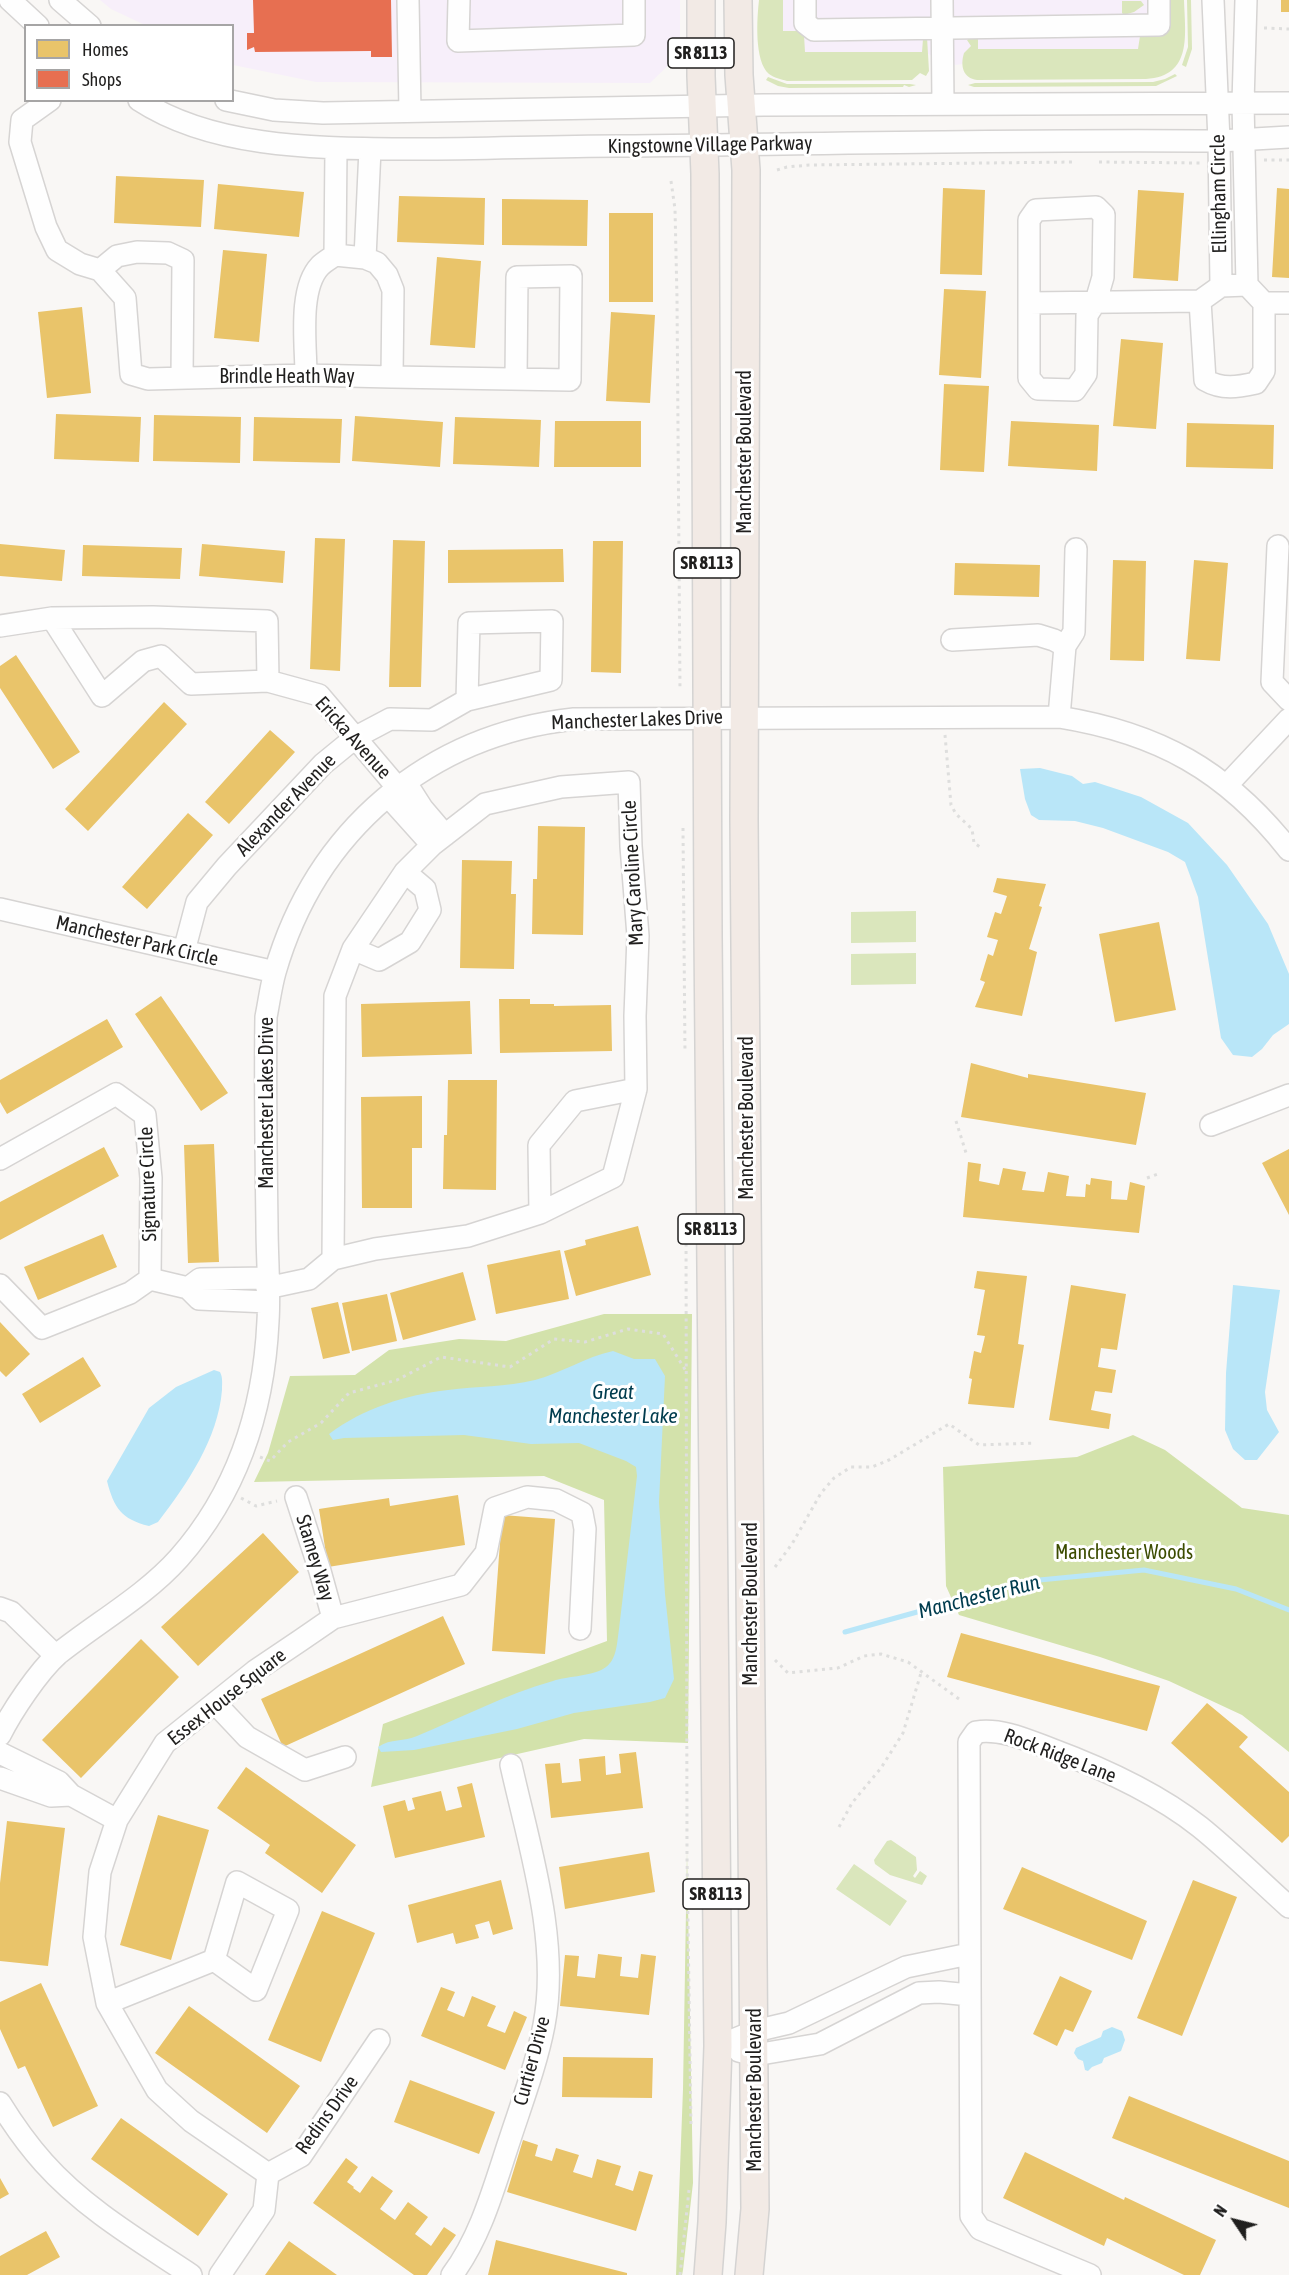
<!DOCTYPE html>
<html>
<head>
<meta charset="utf-8">
<style>
  body { margin:0 }
  #map { position:relative; width:1289px; height:2275px; overflow:hidden; background:#f9f7f5; font-family:"Asap Condensed",sans-serif }
  canvas { display:block }
  .legend { position:absolute; left:24px; top:24px; width:210px; height:78px; box-sizing:border-box; background:#fff; border:2px solid #a6a5a5; margin:0; padding:8px 10px; list-style:none; font-size:18px; color:#201f1e }
  .legend li { display:flex; align-items:center; gap:12px; height:30px }
  .legend b { width:30px; border:2px solid #a6a5a5 }
  .north { position:absolute; left:1205px; top:2191px; width:60px; height:60px; -webkit-text-stroke:4px #fff; paint-order:stroke; rotate:305deg; font-size:16px; font-weight:700; line-height:24px; text-align:center; color:#201f1e }
  .north::after { content:''; display:block; margin:auto; width:21px; height:27px; background:#201f1e; clip-path:polygon(50% 0,100% 100%,50% 72%,0 100%) }
</style>
</head>
<body>
<div id="map">
<canvas width="1289" height="2275"></canvas>
<ul class="legend">
<li><b style="height:16px;background:#e9c46a"></b>Homes</li>
<li><b style="height:16px;background:#e76f51"></b>Shops</li>
</ul>
<div class="north">N</div>
</div>
<script>
const c = document.querySelector('canvas').getContext('2d');
c.lineJoin = 'round';
function fill(path, color) { c.fillStyle = color; c.fill(path, 'evenodd'); }
function trace(path, color, width, dash) { c.strokeStyle = color; c.lineWidth = width; c.lineCap = dash ? 'butt' : 'round'; c.setLineDash(dash || []); c.stroke(path); }
function label(font, color, halo, rows, align = 'center') {
  c.font = font + ' "Asap Condensed",sans-serif'; c.lineWidth = 6; c.setLineDash([]); c.textBaseline = 'middle'; c.strokeStyle = halo; c.fillStyle = color; for (const [text, x, y, turn = 0] of rows) {
    c.save(); c.translate(x, y); c.rotate((+turn || 0) * Math.PI / 180); c.textAlign = isNaN(turn) ? turn : align; if (halo) c.strokeText(text, 0, 0); c.fillText(text, 0, 0); c.restore();
  }
}
fill(new Path2D(`
  M100,0H680V54L650,83L316,82L233,65L232,26L145,25L111,9Z
  M783,0H1171V21L1166,30L1139,39V49H978L963,64L955,65L923,52H804V35L800,31H783Z`), '#f7effa');
fill(new Path2D(`
  M759,0H783V31H800L804,35L805,52H922L923,39L927,37L929,71L926,76L920,73L912,80L787,81C781,79 774,78 769,74C754,61 757,18 759,0Z
  M1171,0H1184C1185,34 1193,76 1146,79L977,80C963,78 960,66 964,53L971,46L967,40L972,37L978,38V49H1138L1140,36C1169,30 1171,30 1171,0Z
  M1187,0H1191L1192,49L1186,67L1182,65L1188,47Z
  M1122,1H1141L1144,5L1134,12L1124,15L1122,13Z
  M1175,74L1177,76L1156,86L974,87L968,85L975,83L1153,82L1165,79Z
  M768,77L787,84H910L916,85L909,87L904,85L903,87L789,88L778,86L766,80Z
  M916,911V942L851,943V912Z
  M916,953V984L851,985V954Z
  M891,1840L916,1857L917,1870L913,1876L915,1878L920,1871L927,1876L922,1885L890,1875L875,1864L874,1860L887,1841Z
  M854,1864L907,1901L890,1926L836,1889Z`), '#dae6bc');
fill(new Path2D(`
  M604,1314H692L688,1743L584,1739L371,1787L383,1724L607,1641L604,1500L544,1476L254,1482L268,1453L290,1376L355,1375L389,1350L459,1339L506,1341Z
  M1133,1435L1165,1450L1242,1508L1289,1515V1752L1242,1715L1169,1681L1100,1657L959,1615L946,1586L943,1467L1077,1457Z
  M687,1851L693,2183L683,2270L682,2275H676L683,2089Z`), '#d3e2ab');
fill(new Path2D(`
  M1040,768L1072,776L1083,784L1095,782L1141,797L1188,823L1227,865L1268,924L1289,974V1024L1273,1035L1262,1049L1252,1057L1233,1055L1221,1038L1198,897L1185,862L1168,852L1103,828L1075,821L1039,820L1031,815L1025,799L1020,769Z
  M1233,1285L1280,1290L1265,1392L1267,1410L1279,1432L1257,1460H1245L1233,1449L1225,1430L1226,1373Z
  M613,1351L634,1359H655L665,1376L659,1502L665,1594L674,1679L665,1698L650,1702L574,1713L517,1729L414,1750L381,1752L378,1747C391,1738 404,1742 417,1736C463,1717 504,1695 553,1681C568,1676 595,1676 606,1667C617,1659 617,1642 619,1629L637,1476L636,1467L626,1461L579,1443L531,1444L464,1435L344,1438L333,1440L329,1434C364,1408 405,1395 448,1390C477,1386 506,1387 535,1380C562,1373 585,1357 613,1351Z
  M214,1370L220,1372C223,1378 222,1383 222,1390C218,1439 187,1484 158,1522L149,1526C121,1519 114,1508 107,1481L149,1408L176,1387Z
  M1112,2027L1122,2031L1125,2040L1121,2051L1104,2058L1102,2063L1092,2067L1088,2071L1085,2070L1083,2061L1078,2059L1074,2053L1076,2048L1101,2037L1103,2031Z`), '#b9e6f8');
fill(new Path2D(`
  M1281,0H1289V12H1281Z
  M116,176L204,180L201,227L114,223Z
  M218,184L304,192L299,237L214,229Z
  M943,188L985,190L982,275L940,274Z
  M1277,188L1289,189V278L1272,277Z
  M1138,190L1184,193L1178,281L1133,278Z
  M399,196L485,198L484,245L397,242Z
  M502,199L588,200L587,246L502,245Z
  M609,213H653V302H609Z
  M223,250L267,254L259,342L214,338Z
  M437,257L481,261L475,348L430,345Z
  M944,289L986,291L981,378L939,375Z
  M82,307L91,393L47,398L38,312Z
  M611,312L655,315L650,403L606,401Z
  M1121,339L1163,343L1156,429L1113,426Z
  M944,384L989,386L984,472L940,470Z
  M56,414L141,417L139,462L54,459Z
  M154,415L241,417L240,463L153,461Z
  M355,416L443,422L440,467L352,461Z
  M254,417L342,419L340,463L253,461Z
  M455,417L541,420L539,467L453,464Z
  M555,421H641V467H554Z
  M1011,421L1099,425L1097,471L1008,466Z
  M1187,423L1274,425L1273,469L1186,467Z
  M315,538L345,539L340,671L310,669Z
  M393,540L425,541L421,687H389Z
  M593,541H623L621,673L591,672Z
  M0,544L65,550L62,581L0,576Z
  M202,544L285,551L283,583L199,576Z
  M83,545L182,548L180,579L82,576Z
  M563,549L564,582L448,583V550Z
  M1113,560L1146,561L1144,661L1110,660Z
  M1194,560L1228,563L1220,661L1186,659Z
  M955,563L1040,565L1039,597L954,595Z
  M16,655L80,752L53,769L0,688V666Z
  M164,702L187,724L88,831L65,809Z
  M270,730L295,752L229,824L205,802Z
  M188,813L213,835L147,909L122,887Z
  M538,826L585,827L583,935L532,934L533,879H537Z
  M462,860L512,861L511,894H516L514,969L460,968Z
  M997,878L1046,884L1039,906L1042,907L1029,949L1037,952L1022,1016L975,1007L985,982L980,980L988,954L993,956L998,940L987,937L995,912L1001,914L1007,896L993,892Z
  M1159,922L1176,1010L1115,1022L1099,934Z
  M161,996L228,1093L201,1111L135,1014Z
  M499,999H530V1004H554V1006L611,1005L612,1051L500,1053Z
  M470,1001L472,1054L362,1057L361,1004Z
  M107,1019L123,1047L7,1114L0,1102V1080Z
  M971,1063L1028,1078V1074L1146,1093L1136,1145L961,1117Z
  M448,1080H497L496,1190L443,1189L444,1135H447Z
  M422,1096V1148H412V1208H362L361,1097Z
  M214,1144L219,1262L188,1263L184,1145Z
  M104,1147L119,1176L0,1240V1202Z
  M1289,1149V1215L1262,1163Z
  M968,1162L981,1164L979,1181L999,1185L1003,1168L1026,1172L1022,1190L1044,1192L1048,1172L1069,1176L1066,1196L1085,1197L1086,1184L1090,1185L1091,1178L1112,1181L1111,1199L1127,1200L1130,1182L1145,1186L1139,1233L963,1217Z
  M638,1226L651,1275L576,1296L564,1251L586,1245L585,1240Z
  M103,1234L117,1267L38,1300L24,1267Z
  M560,1250L569,1299L496,1314L487,1265Z
  M977,1271L1027,1276L1018,1344L1024,1345L1014,1408L968,1404L972,1379L969,1378L974,1351L981,1353L985,1336L977,1335L985,1290L974,1288Z
  M463,1272L476,1320L403,1340L390,1293Z
  M1071,1285L1126,1294L1117,1350L1101,1348L1098,1367L1116,1370L1112,1393L1095,1391L1091,1410L1111,1414L1109,1429L1049,1420Z
  M387,1294L397,1341L352,1351L342,1303Z
  M338,1302L350,1353L323,1359L311,1308Z
  M0,1322L30,1354L6,1377L0,1371Z
  M83,1357L101,1386L40,1423L22,1394Z
  M458,1495L465,1545L328,1567L319,1509L389,1498L390,1506Z
  M502,1515L555,1519L545,1654L492,1651Z
  M263,1533L299,1572L198,1666L161,1627Z
  M443,1616L465,1664L283,1747L261,1699Z
  M961,1633L1160,1686L1147,1731L947,1677Z
  M141,1639L179,1677L81,1778L42,1740Z
  M1207,1703L1248,1737L1239,1747L1289,1792V1836L1282,1843L1171,1743Z
  M636,1752L643,1808L551,1818L545,1764L560,1763L562,1783L581,1781L579,1759L605,1756L606,1775L621,1773L619,1754Z
  M246,1767L356,1845L322,1893L265,1853L270,1845L217,1808Z
  M472,1783L485,1837L395,1858L383,1806L405,1800L408,1811L415,1809L412,1798L441,1791L446,1811L462,1807L457,1787Z
  M158,1815L209,1830L171,1960L120,1945Z
  M7,1821L65,1828L48,1966L0,1961V1883Z
  M649,1852L655,1892L565,1909L559,1867Z
  M1022,1867L1147,1921L1132,1960L1003,1909Z
  M501,1880L513,1929L493,1935L489,1921L475,1925L479,1938L456,1944L453,1933L417,1943L408,1905Z
  M1193,1880L1237,1897L1182,2036L1137,2018Z
  M322,1911L375,1933L321,2062L268,2040Z
  M598,1954L622,1957L620,1976L638,1978L641,1954L656,1956L649,2015L560,2006L565,1955L579,1956L577,1976L595,1978Z
  M1060,1976L1092,1991L1073,2032L1065,2029L1057,2046L1033,2034Z
  M41,1983L98,2106L53,2127L25,2066L18,2069L0,2029V2002Z
  M441,1987L455,1992L447,2010L464,2017L472,1996L496,2006L487,2026L505,2033L514,2011L527,2017L505,2070L421,2036Z
  M189,2006L300,2086L267,2133L155,2053Z
  M563,2057L653,2058L652,2098L562,2097Z
  M410,2080L495,2112L479,2154L394,2122Z
  M1129,2096L1289,2161V2208L1112,2138Z
  M121,2118L228,2194L198,2236L91,2159Z
  M523,2140L538,2145L535,2156L552,2161L556,2148L579,2155L573,2172L592,2178L597,2159L621,2166L615,2185L633,2191L639,2171L653,2175L636,2231L507,2192Z
  M1025,2152L1124,2200L1125,2197L1216,2240L1200,2275H1184L1107,2238L1104,2246L1003,2198Z
  M346,2158L358,2167L347,2182L354,2187L353,2188L360,2193L372,2176L393,2191L380,2209L395,2220L408,2202L428,2217L415,2234L431,2246L444,2227L456,2235L427,2275H414L313,2203Z
  M0,2178L9,2194L0,2199Z
  M46,2231L60,2257L27,2275H0V2256Z
  M496,2240L627,2273V2275H488Z
  M289,2241L337,2275H265Z`), '#e9c46a');
fill(new Path2D(`
  M253,0H391L392,57H371V51L255,52L254,47L247,50V33H254Z`), '#e76f51');
trace(new Path2D(`
  M845,1632L1029,1581L1144,1570L1236,1589L1289,1610`), '#b9e6f8', 5);
const minor = new Path2D(`
  M10,0L38,26
  M60,0L90,26
  M408,0L410,111
  M459,0L458,41L634,35V0
  M805,0V23L814,30L1159,25V0
  M942,0L943,104
  M1213,0L1219,141L1221,286
  M1246,0L1243,103L1247,285
  M50,100L22,120L20,142L46,227L57,250L80,264L100,270L125,298L131,374L148,379L306,375L392,377L393,290L387,275L377,263L365,258L335,255C331,258 324,262 320,266C298,289 306,345 306,375
  M139,100C211,147 311,148 394,149C468,150 543,146 618,146C818,144 1018,139 1219,141L1289,137
  M226,100L274,110L323,113L764,105L1289,103
  M1096,207L1104,215L1103,277L1096,301L1087,315L1086,374L1075,390L1038,389L1029,378V220L1036,210Z
  M335,255L336,148
  M365,258L370,149
  M100,270L117,256L137,252L168,253L183,260L182,378
  M1200,301L1205,380C1222,390 1238,387 1256,383L1264,371V303
  M1029,303L1200,301L1221,286L1247,285L1264,303H1289
  M392,377L570,380L571,276L517,277L516,379
  M1278,546L1272,682L1289,700
  M52,618L102,696L143,661L161,656L191,684L268,681L319,695L397,787
  M0,626L52,618L153,617L267,621L268,681
  M952,640L1038,635L1054,640L1065,646
  M1059,717L1065,646L1074,632L1076,549
  M406,783L422,808L445,835
  M1227,785L1289,719
  M388,796L432,845
  M0,909L275,972
  M353,949L405,872L432,845L485,804L561,787L629,782L631,846L638,936L635,1016L636,1089L613,1177L540,1213
  M184,951L197,902L227,866L323,764L356,737L390,719L432,720L467,700L551,680L552,621L469,623L467,700
  M1211,1125L1289,1095
  M0,1159L116,1094L145,1115L151,1178L150,1279L130,1293L42,1328L0,1285
  M333,1259L375,1249L468,1236L540,1213L539,1145L575,1101L636,1089
  M150,1279L188,1288L199,1299L268,1302
  M188,1288L200,1279L267,1278
  M267,1288L309,1279L333,1259L335,996L353,949L379,960L410,942L430,910L425,889L405,872
  M296,1497L320,1571L333,1618
  M0,1608L11,1612L56,1656
  M215,1703L247,1737L305,1770L345,1757
  M0,1735C12,1711 38,1672 58,1654C98,1622 145,1596 179,1558C238,1491 264,1409 268,1321C270,1290 267,1257 267,1226C266,1156 265,1086 266,1017C269,1002 271,986 275,972C316,830 428,735 574,719L1059,717C1158,733 1226,770 1289,850
  M0,1753L59,1782L71,1795L117,1820
  M0,1778L51,1796L71,1795
  M107,2003L214,1960L237,1882L288,1910L256,1990L214,1960
  M718,2046L755,2031L789,2023L906,1967L969,1954
  M739,2051L755,2055L820,2044L919,1993L939,1992L970,1995
  M0,2103C13,2124 27,2144 44,2163C85,2209 140,2241 191,2275
  M268,2174L191,2121L157,2090L107,2003L94,1937L100,1872L117,1820L165,1743L255,1671L301,1640L333,1618L461,1585L486,1553L495,1508L527,1497L556,1500L582,1513L585,1529L580,1629
  M220,2275L264,2210L268,2174L301,2156L379,2040
  M452,2275C479,2239 492,2194 506,2151C519,2110 536,2067 544,2025C560,1941 529,1846 511,1765
  M1090,2275L980,2229L971,2216L969,1742L976,1732C1001,1728 1027,1740 1051,1749C1102,1768 1157,1793 1200,1827C1231,1852 1260,1881 1289,1907`);
const major = new Path2D(`
  M701,0V76L705,174L708,935L718,2046L712,2222L708,2275
  M738,0L739,75L746,170L744,819L755,2209L749,2275`);
trace(minor, '#d6d4d3', 24);
trace(major, '#d4d3d2', 30);
trace(new Path2D(`
  M1264,28L1289,29
  M1264,160H1289
  M1099,162L1200,163
  M777,170L787,167L809,165L1074,162
  M671,181L675,209L677,298L680,689
  M945,735L951,805L956,814L972,829L974,843L980,847
  M683,828L685,1053
  M956,1121L967,1156
  M1147,1178L1158,1174
  M686,1221L687,1855L691,2127
  M260,1457L270,1461L288,1442L321,1423L349,1393L397,1380L441,1357L510,1367L554,1339L585,1342L628,1329L663,1334L686,1371
  M241,1498L256,1506L277,1501
  M775,1567L792,1544L821,1493L834,1478L851,1467H872L889,1460L949,1424L979,1445L1035,1443
  M775,1660L788,1673L838,1668L864,1656L881,1654L908,1662L959,1699
  M839,1827L852,1803L881,1768L903,1733L921,1673
  M680,2275L689,2190`), '#dededd', 3, [3, 4.5]);
trace(minor, '#fefefe', 21);
trace(major, '#f2eae5', 27);
for (const [x, y, w] of [
  [701,53,66],
  [707,563,66],
  [711,1229,66],
  [716,1894,66]
]) { const box = new Path2D(); box.roundRect(x - w / 2, y - 15, w, 30, 4.5); c.fillStyle = '#fff'; c.fill(box); trace(box, '#201f1e', 1.5); }
label('bold 18px', '#201f1e', null, [
  ["SR 8113",701,53],
  ["SR 8113",707,563],
  ["SR 8113",711,1229],
  ["SR 8113",716,1894]
]);
label('20px', '#201f1e', '#fff', [
  ["Kingstowne Village Parkway",710,145,-1],
  ["Ellingham Circle",1219,194,-91],
  ["Brindle Heath Way",287,377],
  ["Manchester Boulevard",745,452,-90],
  ["Manchester Lakes Drive",637,720,-2],
  ["Ericka Avenue",353,738,48],
  ["Alexander Avenue",286,805,-46],
  ["Mary Caroline Circle",633,873,-93],
  ["Manchester Park Circle",137,941,13],
  ["Manchester Lakes Drive",267,1103,-90],
  ["Manchester Boulevard",747,1118,-90],
  ["Signature Circle",148,1184,-92],
  ["Stamey Way",315,1558,73],
  ["Manchester Boulevard",751,1604,-90],
  ["Essex House Square",227,1697,-38],
  ["Rock Ridge Lane",1060,1756,21],
  ["Curtier Drive",532,2061,-75],
  ["Manchester Boulevard",755,2090,-90],
  ["Redins Drive",327,2115,-54]
]);
label('20px', '#3c4c00', '#fff', [
  ["Manchester Woods",1124,1553]
]);
label('italic 21px', '#003c4e', '#fff', [
  ["Great",613,1392],
  ["Manchester Lake",613,1416],
  ["Manchester Run",979,1597,-14]
]);
</script>
</body>
</html>
